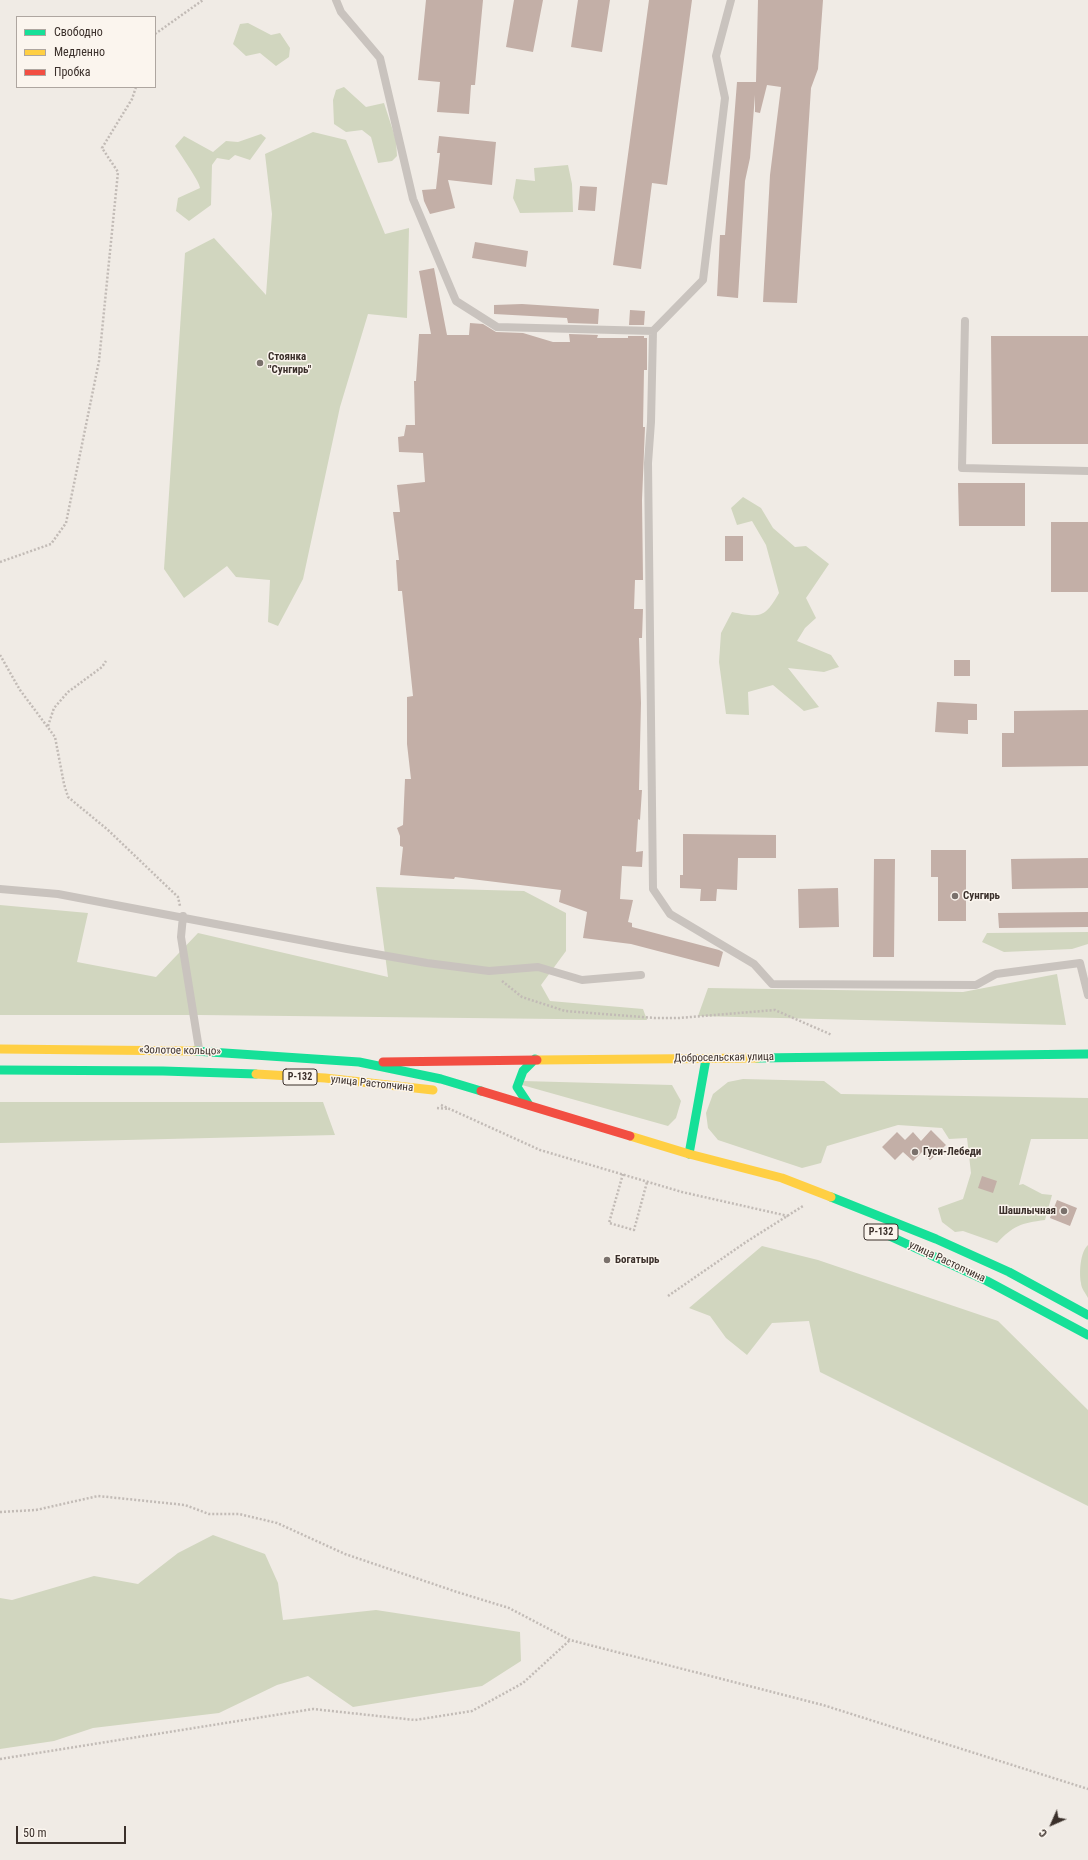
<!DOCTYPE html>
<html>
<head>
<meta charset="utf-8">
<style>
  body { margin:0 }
  #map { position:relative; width:1088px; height:1860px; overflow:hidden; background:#f0ebe5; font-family:"Roboto Condensed",sans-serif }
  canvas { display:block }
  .legend { position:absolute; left:16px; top:16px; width:140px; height:72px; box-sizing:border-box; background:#fbf5ee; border:1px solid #aea6a0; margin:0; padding:5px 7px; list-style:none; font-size:12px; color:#3b302b }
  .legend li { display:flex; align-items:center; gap:8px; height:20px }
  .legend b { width:20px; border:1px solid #aea6a0 }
  .north { position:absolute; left:1032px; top:1804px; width:40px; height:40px; -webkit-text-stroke:3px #fbf5ee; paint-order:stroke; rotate:225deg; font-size:11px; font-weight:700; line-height:16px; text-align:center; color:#3b302b }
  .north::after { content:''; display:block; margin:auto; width:14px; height:18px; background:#3b302b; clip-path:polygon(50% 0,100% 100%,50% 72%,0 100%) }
  .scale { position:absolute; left:16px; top:1826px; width:110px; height:18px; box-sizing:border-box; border:2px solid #3b302b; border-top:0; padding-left:5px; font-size:12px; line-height:14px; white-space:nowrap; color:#3b302b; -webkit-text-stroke:3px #fbf5ee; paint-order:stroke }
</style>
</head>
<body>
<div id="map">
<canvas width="1088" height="1860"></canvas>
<ul class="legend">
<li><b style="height:5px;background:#16e098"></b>Свободно</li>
<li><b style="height:5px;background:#ffcf43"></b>Медленно</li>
<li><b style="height:5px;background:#f24e42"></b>Пробка</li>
</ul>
<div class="north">С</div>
<div class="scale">50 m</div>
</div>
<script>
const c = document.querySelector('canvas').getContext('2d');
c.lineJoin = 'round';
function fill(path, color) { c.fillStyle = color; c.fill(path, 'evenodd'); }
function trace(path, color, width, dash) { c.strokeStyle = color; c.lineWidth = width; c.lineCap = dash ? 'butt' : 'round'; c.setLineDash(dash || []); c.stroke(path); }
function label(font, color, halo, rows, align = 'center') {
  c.font = font + ' "Roboto Condensed",sans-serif'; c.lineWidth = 3; c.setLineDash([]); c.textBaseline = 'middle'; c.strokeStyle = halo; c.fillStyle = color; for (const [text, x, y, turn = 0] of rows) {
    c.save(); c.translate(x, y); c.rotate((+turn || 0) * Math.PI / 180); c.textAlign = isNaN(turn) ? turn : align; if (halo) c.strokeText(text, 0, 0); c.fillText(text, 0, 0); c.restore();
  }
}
fill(new Path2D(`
  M248,23L271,35L280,33L290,48L289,57L276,66L260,53L246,56L233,44L240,24Z
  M344,87L366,107L384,103L396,140L397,156L392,161L378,163L371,137L362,130L346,132L334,124L333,100L336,90Z
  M313,132L346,140L385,234L409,228L407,318L368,314L340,407L303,579L278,626L268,622L270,580L236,577L227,566L184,598L164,569L185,253L214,238L266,295L272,214L265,154Z
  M261,134L266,138L250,160L235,155L229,160L217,158L212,165L211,205L189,221L176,211L178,198L200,188C200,182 180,154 175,146L184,136L213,152L226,141L238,142Z
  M568,165L572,184L573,212L520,213L513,198L516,179L535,181L534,168Z
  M743,497L761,508L773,528L795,547L806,546L829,564L806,598L816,618L805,628L797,641L831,655L839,667L824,672L788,668L819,707L804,711L773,685L748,692L749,715L726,714L719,662L721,633L732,612C760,618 765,618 779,593L766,545L752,521L737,525L731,508Z
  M376,887L524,891L566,913V951L541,985L550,1001L643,1009L647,1020L200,1015H0V905L88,913L77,962L156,977L198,933L388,977Z
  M1088,932V944L1072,949L1004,952L982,942L987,933Z
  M1057,974L1066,1025L698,1016L708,988L963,992Z
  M743,1079L824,1081L841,1094L1088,1098V1139H1031L1019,1185L1023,1184L1042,1194L1052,1195L1045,1220C1021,1223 1013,1226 997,1243L963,1231L955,1232L942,1222L938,1208L963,1199L971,1173L967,1138L949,1139L942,1128L898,1125L827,1146L821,1163L802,1168L718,1140L708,1128L706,1113L713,1094L728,1082Z
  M522,1081L672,1085L681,1101L676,1118L668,1126L522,1085Z
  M0,1102H323L335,1135L0,1143Z
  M1088,1245V1298C1086,1294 1081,1288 1081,1283C1079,1273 1080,1252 1088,1245Z
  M762,1246L818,1260L998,1321L1088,1410V1506L820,1372L809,1321L772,1323L747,1355L726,1338L710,1316L689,1308Z
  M213,1535L265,1554L278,1583L283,1620L376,1610L520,1632L521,1661L482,1686L353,1707L308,1676L277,1685L219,1713L93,1728L54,1741L0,1749V1598L12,1600L94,1576L138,1584L178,1553Z`), '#d1d6bf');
fill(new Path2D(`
  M426,0H483L475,85H471L469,114L437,112L440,82L418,80Z
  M514,0H543L533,52L506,47Z
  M578,0H610L602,52L571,47Z
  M649,0H692L667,185L652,183L641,269L613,265Z
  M758,0H823L818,69L811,88L797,303L763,302L770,175L781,87L767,85L760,113L755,112V95L750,158L745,181L738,298L717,296L720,235H725L737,82H756Z
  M439,136L496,142L492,185L448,180L455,208L430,214L424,201L422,190L436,189L440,153H437Z
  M580,186L597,187L595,211L578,210Z
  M475,242L528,251L526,267L472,258Z
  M434,268L447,335H469L470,323L483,324L496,332L523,333L553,342H570L569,334L598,335L597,338H628V336H644V338H647V370H644L643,427H645L642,500L643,580H635L634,609H643L642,638H639L641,703L639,790H642L640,820L638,819L636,852L643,851L642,867L622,866L620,899L633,900L628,922L632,923V927L719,950L723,952L719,967L631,944L583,938L587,912L559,902L561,890L455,877L454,879L400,875L403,847L400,846V836L397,828L403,825L405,779H411L407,744V697L413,696L402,591H398L396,560H399L393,512H400L397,485L425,482L423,453L399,452L398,437L404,436L406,425H415L414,381H416L419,334H431L419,271Z
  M522,304L599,309L598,324L568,323L567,318L494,314V305Z
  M630,310L645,311L644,325H629Z
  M991,336H1088V444H992Z
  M958,483H1025V526H959Z
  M1051,522H1088V592H1051Z
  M725,536H743V561H725Z
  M954,660H970V676H954Z
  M937,702L977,704V720H968V734L935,732Z
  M1088,710V766L1002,767V733H1014V711Z
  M683,834L776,835V858H738L737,890L717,889L716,901H700L701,889L680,888V875H683Z
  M931,850H966V921H938V877H931Z
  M1088,858V888L1012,889L1011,859Z
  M874,859H895L894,957H873Z
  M838,888L839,927L799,928L798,889Z
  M1088,912V927L999,928L998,913Z
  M931,1130L946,1145L930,1160L922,1152L913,1161L903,1152L895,1160L882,1147L897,1132L905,1140L913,1132L921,1141Z
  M982,1176L997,1181L993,1193L978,1188Z
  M1057,1200L1077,1208L1070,1226L1050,1218Z`), '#c3afa7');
trace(new Path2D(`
  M155,34L203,0
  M0,562L51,544L66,523L99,361L118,172L102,148L132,99L136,87
  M0,655L20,690L55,737L64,784L68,797L108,830L178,897L180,906
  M48,726L54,708L68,692L102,667L106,661
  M502,981L522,997L565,1011L655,1018H679L775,1010L832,1035
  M441,1105L540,1150L682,1192L788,1216
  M437,1108L450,1109
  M623,1174L609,1223L634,1230L647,1182
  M668,1296L746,1242L803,1206
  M0,1512L36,1510L98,1496L185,1505L209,1514H239L277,1523L345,1554L457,1592L509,1608L570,1640L823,1705L1088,1789
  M0,1759L313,1709L415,1720L472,1711L523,1683L570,1640`), '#c2bbb6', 2.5, [2, 2]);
trace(new Path2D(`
  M336,0L341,12L380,58L413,199L456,301L497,327L653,331
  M731,0L716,56L725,98L703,280L653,331L651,422L648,463L653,889L670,914L754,964L772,984L976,985L996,974L1080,963L1088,995
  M965,321L962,468L1088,471
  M0,889L58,894L347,949L427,963L489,971L538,967L582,980L641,975
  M183,916L181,937L199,1049`), '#c9c3be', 8);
trace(new Path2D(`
  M195,1051L359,1062L441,1079L481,1091
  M757,1058L1088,1054
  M0,1070L163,1071L256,1074
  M529,1105L517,1087L523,1071L535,1059
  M689,1154L706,1059
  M831,1197L936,1239L1009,1272L1088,1315
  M883,1233L987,1281L1088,1335`), '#16e098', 9);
trace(new Path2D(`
  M0,1049L195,1051
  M537,1060L757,1058
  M256,1074L325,1078L433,1090
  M630,1136L689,1154L782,1178L831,1197`), '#ffcf43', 9);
trace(new Path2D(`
  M383,1062L537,1060
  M481,1091L630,1136`), '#f24e42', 9);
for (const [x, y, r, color] of [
  [260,363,4,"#7a716c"],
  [955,896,4,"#7a716c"],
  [915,1152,4,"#7a716c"],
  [1064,1211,4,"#7a716c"],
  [607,1260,4,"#7a716c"]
]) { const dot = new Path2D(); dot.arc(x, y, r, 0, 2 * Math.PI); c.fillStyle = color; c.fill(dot); trace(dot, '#fbf5ee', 1.5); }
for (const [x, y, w] of [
  [300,1077,34],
  [881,1232,34]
]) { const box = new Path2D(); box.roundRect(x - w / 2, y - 8, w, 16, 3); c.fillStyle = '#fbf5ee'; c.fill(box); trace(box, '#3b302b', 1); }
label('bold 10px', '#3b302b', null, [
  ["Р-132",300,1077],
  ["Р-132",881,1232]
]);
label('bold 11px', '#3b302b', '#fbf5ee', [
  ["Стоянка",268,357],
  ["\"Сунгирь\"",268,370],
  ["Сунгирь",963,896],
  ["Гуси-Лебеди",923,1152],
  ["Шашлычная",1056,1211,"right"],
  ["Богатырь",615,1260]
], 'left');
label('11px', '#3b302b', '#fbf5ee', [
  ["«Золотое кольцо»",180,1051,1],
  ["Добросельская улица",724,1058,-1],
  ["улица Растопчина",372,1084,6],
  ["улица Растопчина",947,1262,25]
]);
</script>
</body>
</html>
